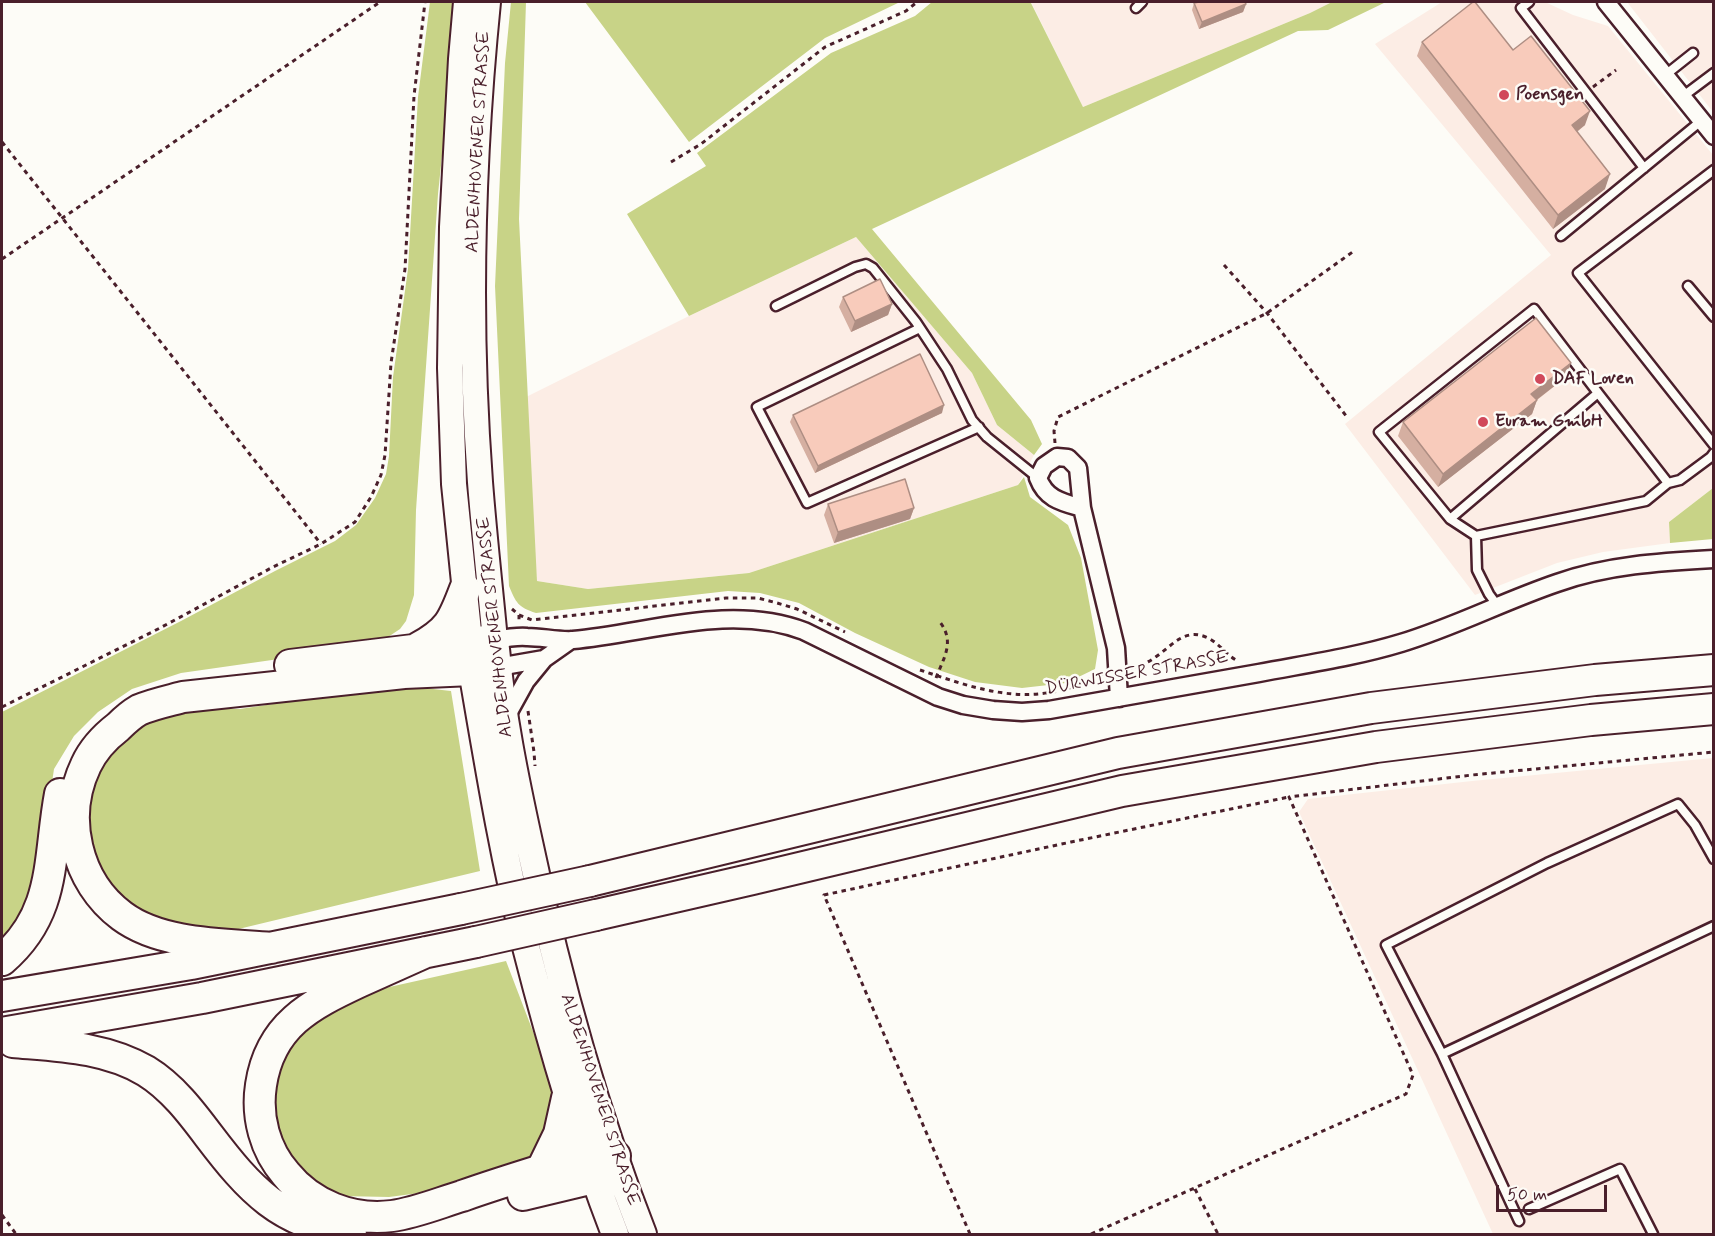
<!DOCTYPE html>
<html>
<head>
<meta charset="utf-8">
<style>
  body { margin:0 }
  #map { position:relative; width:1715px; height:1236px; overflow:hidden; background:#fdfcf7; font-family:Mynerve,sans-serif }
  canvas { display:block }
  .frame { position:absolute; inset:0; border:3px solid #4a1f2b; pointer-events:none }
  .scale { position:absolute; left:1496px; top:1185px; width:111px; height:27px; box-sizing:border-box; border:3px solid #4a1f2b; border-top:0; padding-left:8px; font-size:18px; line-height:21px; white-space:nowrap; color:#4a1f2b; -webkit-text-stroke:4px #fdfcf7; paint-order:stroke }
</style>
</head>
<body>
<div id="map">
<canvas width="1715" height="1236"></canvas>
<div class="frame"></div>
<div class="scale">50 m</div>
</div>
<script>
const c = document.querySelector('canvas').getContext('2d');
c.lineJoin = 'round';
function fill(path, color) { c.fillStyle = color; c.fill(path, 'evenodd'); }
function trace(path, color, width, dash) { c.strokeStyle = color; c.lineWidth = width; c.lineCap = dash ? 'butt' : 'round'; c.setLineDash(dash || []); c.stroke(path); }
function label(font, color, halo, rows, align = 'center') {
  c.font = font + ' Mynerve,sans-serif'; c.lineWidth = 5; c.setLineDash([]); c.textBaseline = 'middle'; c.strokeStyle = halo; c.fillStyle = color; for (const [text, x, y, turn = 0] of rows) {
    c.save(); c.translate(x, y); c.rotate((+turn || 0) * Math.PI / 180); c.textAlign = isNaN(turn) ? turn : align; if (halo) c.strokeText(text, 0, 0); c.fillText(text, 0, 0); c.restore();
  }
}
fill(new Path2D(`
  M1031,2H1332L1310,13L1083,107Z
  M1442,2H1545L1573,15L1608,26L1713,155V488L1669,522L1670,543L1603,552L1557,563L1475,595L1345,424L1551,255L1375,44Z
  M1627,2H1713V112Z
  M856,237L972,373L997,425L1034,455L1018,485L749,573L588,589L537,581L520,400L689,316Z
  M1713,758V1234H1493L1299,812L1308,799L1472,781Z`), '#fcede5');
fill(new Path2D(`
  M430,2H458L438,194L416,510L414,595L406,621L400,629L388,637L373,639L356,648L181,673L132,689L98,712L74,736L54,769L37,883L2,950V712L181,621L275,571L335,541L356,525L375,498L386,474L389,456L393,377L408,269L418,97Z
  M511,2H526L519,219L537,581L588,589L749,573L1018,485L1024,477L1030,497L1068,525L1081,558L1098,650L1095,669L1066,683L1022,688L975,682L929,667L855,633L799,603L760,593L728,591L536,613C518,607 516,603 509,586L495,286L505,63Z
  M585,2H900L825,38L689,142Z
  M932,2H1033L1031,3L1083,107L1310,13L1332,2H1386L1328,30L1298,31L872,229L1031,420L1042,444L1034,455L997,425L972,373L856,237L689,316L627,214L706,166L697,153L831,53L915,16Z
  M1713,488V539L1670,543L1669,522Z
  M397,685L451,691L480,871L226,932L164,929L120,903L89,846L85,802L92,771L159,707L240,709Z
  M506,961L550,1076L555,1100L553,1115L534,1153L518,1166L450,1189L389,1197L340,1196L301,1173L271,1125L280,1050L325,1008L376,990Z`), '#c8d387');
const service = new Path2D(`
  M1529,2L1521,8L1644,168
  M1136,8L1142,2
  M1664,76L1693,53
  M1682,97L1714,73
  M1714,170L1578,273L1714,445
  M1561,236L1701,121
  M1688,286L1714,317
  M776,306L855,267L866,264L873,268L916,322L947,369L972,420L987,437L1038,478
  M920,328L757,407L807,503L979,427
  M1668,483L1680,480L1711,457L1714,453
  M1450,519L1598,393L1534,309L1379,432L1450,519L1476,536L1477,570L1489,594L1497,605
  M1476,536L1646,501L1668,483L1598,393
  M1442,1054L1714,926
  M1529,1209L1620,1169L1653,1234
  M1519,1221L1442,1054L1386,945L1547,863L1678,804L1695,825L1714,859`);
const minor = new Path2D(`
  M1606,2L1714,136
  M1082,508C1061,502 1046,499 1038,478L1044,466L1057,457L1068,458L1078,468L1082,508L1116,648L1119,698
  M495,640C506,638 517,636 527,637C542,637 558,641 573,640C650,633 729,603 804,631L938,697L963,705L993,710L1022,712L1049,710C1119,698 1189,685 1259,673C1306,664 1355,657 1401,643C1454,627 1504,601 1557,583C1607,565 1661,562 1714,559
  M498,667L544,659L571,640
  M505,719L526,681L544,659`);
const secondary = new Path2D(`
  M466,2L461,59L452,227L450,368L454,484L472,661
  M488,2C472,161 468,322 480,482C484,534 490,587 495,640`);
const primary = new Path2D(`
  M496,649C502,714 515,778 529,842C557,975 593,1107 643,1234
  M472,670C488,763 503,856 526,947C551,1045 579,1141 615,1234`);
const motorway = new Path2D(`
  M418,648C449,631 453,621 465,589
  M290,665L495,640
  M590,881L1118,753L1371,708L1595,680L1714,670
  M596,915L753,879L1122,791L1376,747L1591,720L1714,709
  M271,948C224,944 161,945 122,916C76,882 61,817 86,765C93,750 105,737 118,727C124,721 132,714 139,710C153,704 168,701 183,697L404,673L472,670L498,667
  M426,952C404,962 381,972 359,982C310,1005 270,1025 261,1085C256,1117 265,1150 286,1174C311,1205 352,1221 392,1216C415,1213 439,1203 462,1196C490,1186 519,1177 548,1168C561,1164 575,1157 587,1155C596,1155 606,1156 615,1156
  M2,960C57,913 48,858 60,794
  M2,996L191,964L461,909
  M2,1033L202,998L476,942
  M13,1042C59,1046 105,1047 146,1071C172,1087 191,1112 209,1136C250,1190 280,1223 351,1234
  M542,1169L559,1134L567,1098
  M523,1195L594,1178L615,1156`);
trace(service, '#4a1f2b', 13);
trace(minor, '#4a1f2b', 21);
trace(secondary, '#4a1f2b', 28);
trace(primary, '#4a1f2b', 30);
trace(motorway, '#4a1f2b', 34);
trace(new Path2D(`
  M1593,87L1616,70
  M2,142L321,544
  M671,162L701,144L825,47L906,11L917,2
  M2,259L380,2
  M1224,265L1267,313L1347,417
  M1055,443L1054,431L1058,417L1267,313L1354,251
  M512,609L519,615V623
  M519,615L532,620L726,598H758L777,603L797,609L845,632
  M1131,668C1141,666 1149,662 1157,656C1173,645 1185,627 1208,638C1219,643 1227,656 1238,661
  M920,670C962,684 1007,701 1052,692C1061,691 1071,688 1079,684C1088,680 1094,675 1104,674
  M936,678C944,657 955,642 940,622
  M2,707L160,628L273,567L321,544L355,522L371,497L381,475L385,455L391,363L405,269L414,96L425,2
  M528,711L534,752L535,766
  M1195,1189L1218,1234
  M2,1215L16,1234
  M970,1234L824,895L1071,842L1289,797
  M1091,1234L1406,1094L1413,1075L1289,797L1472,775L1714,752`), '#4a1f2b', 3, [4.5, 4.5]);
trace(service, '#fdfcf7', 8);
trace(minor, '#fdfcf7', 16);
trace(secondary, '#fdfcf7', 24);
trace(primary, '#fdfcf7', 26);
trace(motorway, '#fdfcf7', 30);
const motorwayBridge = new Path2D(`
  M461,909L590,881
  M476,942L596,915`);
trace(motorwayBridge, '#4a1f2b', 34, []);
trace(motorwayBridge, '#fdfcf7', 30);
fill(new Path2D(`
  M1194,3L1246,4L1243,12L1199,29L1192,10Z
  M1422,42L1513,50L1585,125L1577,132L1605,189L1553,229L1417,56Z
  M843,297L892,304L888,315L851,332L839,307Z
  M1566,377L1537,400L1532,414L1438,487L1398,436L1403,422Z
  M942,413L815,473L790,422L793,415Z
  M828,504L914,508L910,519L834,543L824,515Z`), '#d5afa1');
fill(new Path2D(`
  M1246,4L1243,12L1199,29L1202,22Z
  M1590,111L1585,125L1566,140L1572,125Z
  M1610,174L1605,189L1553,229L1558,215Z
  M892,304L888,315L851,332L855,321Z
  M1571,363L1566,377L1526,408L1531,394Z
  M1537,400L1532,414L1438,487L1443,474Z
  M944,405L942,413L815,473L818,466Z
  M914,508L910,519L834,543L838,532Z`), '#ae8e83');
const building = new Path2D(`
  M1199,2H1245L1246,4L1202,22L1194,3Z
  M1473,2H1475L1513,50L1531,36L1590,111L1572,125L1610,174L1558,215L1422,42Z
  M880,279L892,304L855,321L843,297Z
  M1536,318L1571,363L1531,394L1537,400L1443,474L1403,422Z
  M920,354L944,405L818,466L793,415Z
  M905,479L914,508L838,532L828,504Z`);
fill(building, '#f8cbbb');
trace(building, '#ae8e83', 1.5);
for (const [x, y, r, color] of [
  [1504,95,6,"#d1495b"],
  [1540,379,6,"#d1495b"],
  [1483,422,6,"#d1495b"]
]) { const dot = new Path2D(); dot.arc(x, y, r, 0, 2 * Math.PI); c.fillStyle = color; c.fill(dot); trace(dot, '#fdfcf7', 2); }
label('bold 18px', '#4a1f2b', '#fdfcf7', [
  ["Poensgen",1516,95],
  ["DAF Loven",1552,379],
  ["Euram GmbH",1495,422]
], 'left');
label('18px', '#4a1f2b', '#fdfcf7', [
  ["ALDENHOVENER STRASSE",479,142,-87],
  ["ALDENHOVENER STRASSE",496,627,-96],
  ["DÜRWISSER STRASSE",1137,674,-10],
  ["ALDENHOVENER STRASSE",599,1100,72]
]);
</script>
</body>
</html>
